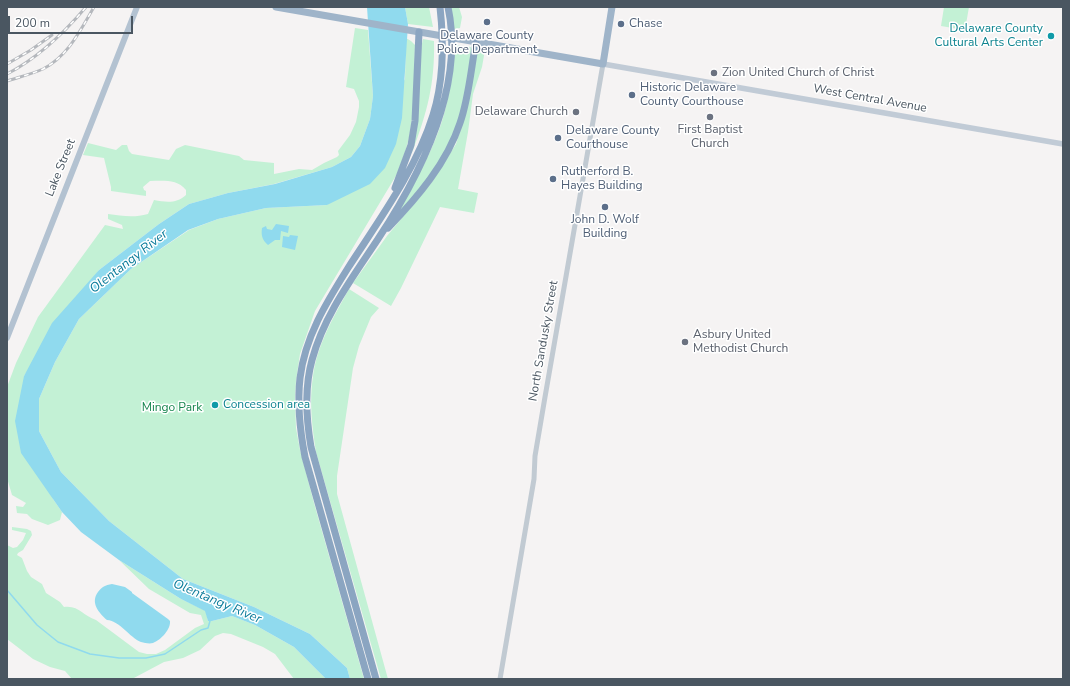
<!DOCTYPE html>
<html>
<head>
<meta charset="utf-8">
<style>
  body { margin:0 }
  #map { position:relative; width:1070px; height:686px; overflow:hidden; background:#f5f3f3; font-family:"Nunito Sans",sans-serif }
  canvas { display:block }
  .frame { position:absolute; inset:0; border:8px solid #4a5661; pointer-events:none }
  .scale { position:absolute; left:8px; top:16px; width:125px; height:18px; box-sizing:border-box; border:2px solid #4a5661; border-top:0; padding-left:5px; font-size:12px; line-height:14px; white-space:nowrap; color:#4a5661; -webkit-text-stroke:3px #fff; paint-order:stroke }
</style>
</head>
<body>
<div id="map">
<canvas width="1070" height="686"></canvas>
<div class="frame"></div>
<div class="scale">200 m</div>
</div>
<script>
const c = document.querySelector('canvas').getContext('2d');
c.lineJoin = 'round';
function fill(path, color) { c.fillStyle = color; c.fill(path, 'evenodd'); }
function trace(path, color, width, dash) { c.strokeStyle = color; c.lineWidth = width; c.lineCap = dash ? 'butt' : 'round'; c.setLineDash(dash || []); c.stroke(path); }
function label(font, color, halo, rows, align = 'center') {
  c.font = font + ' "Nunito Sans",sans-serif'; c.lineWidth = 3; c.setLineDash([]); c.textBaseline = 'middle'; c.strokeStyle = halo; c.fillStyle = color; for (const [text, x, y, turn = 0] of rows) {
    c.save(); c.translate(x, y); c.rotate((+turn || 0) * Math.PI / 180); c.textAlign = isNaN(turn) ? turn : align; if (halo) c.strokeText(text, 0, 0); c.fillText(text, 0, 0); c.restore();
  }
}
fill(new Path2D(`
  M405,7H429L433,27L408,24Z
  M451,7H459L462,17L460,28L454,29Z
  M944,7H969L965,30L941,26Z
  M355,28L368,30L373,96L370,119L360,146L351,157L332,167L274,184L228,193L189,204L159,224L99,270L24,376L53,499L62,512L60,520L48,525L32,519L27,514L17,513L16,506L23,507L26,503L12,495L7,478V387L16,363L38,317L105,225L123,229L122,225L108,219V214C122,216 134,218 148,214L154,200C166,202 176,204 186,195V190C177,179 164,181 150,181L143,187L144,190L146,191V196L111,191V187L104,158L83,155L88,143L116,150L122,145H127L129,151L132,154L169,160L176,149L185,145L239,156L244,160L274,163V174L299,169L312,170L324,163L337,157L339,155L338,151L350,135L356,122L359,107V101L354,89L346,87Z
  M406,38L411,41L415,45C414,72 415,100 411,126C409,143 403,158 397,174L315,311L300,354L296,381L295,399L296,428L300,450L314,503L364,679H350L347,668L310,634L254,607L183,579L109,521L61,472L39,431V399L55,362L79,319L131,269L189,230L218,219L266,208L327,205L405,79Z
  M423,39L434,41C435,85 427,112 412,153L417,123L421,48Z
  M452,45L471,47L472,49C467,79 465,113 451,141C437,169 417,192 397,215L395,214C419,175 442,137 449,91C451,76 451,60 452,45Z
  M482,50H485L482,67L473,94L468,132L458,189L478,193L474,213L440,207L401,288L391,306L353,283L387,236L432,182L456,144L466,113L477,54Z
  M349,289L379,308L371,317L359,346L353,368L337,476V494L388,679H381L316,452C312,427 309,401 313,376C317,345 334,316 349,289Z
  M12,527L27,529L31,531L32,535L23,550L18,553L17,555L22,558L27,571L31,577L42,584L46,593L60,602L64,607C79,605 83,616 96,620L139,652L147,654H156L165,650L195,628L204,624L201,615L190,613L149,589L119,560L181,599L206,611L208,621H212L232,616L255,625L294,647L326,679H294L275,654L263,647L231,634L223,633L215,636L200,650L183,658L164,662L132,679H72L65,671L50,667L33,659L7,639V545L13,548L17,547L23,540L26,533L12,530Z`), '#c3f1d5');
fill(new Path2D(`
  M367,7H405L408,24L402,118L396,144L385,168L370,184L327,205L266,208L218,219L188,230L131,269L79,319L55,362L39,399V431L61,472L109,521L183,579L254,607L310,634L347,668L350,679H326L294,647L255,625L232,616L212,621H208L205,611L181,599L119,560L81,532L62,512L21,453L15,421L24,376L52,323L99,270L159,224L189,204L228,193L275,184L332,167L351,157L360,146L370,119L373,96Z
  M276,224L289,226L288,233L281,231L280,240H275L268,245C262,240 261,235 262,228L266,226L267,229L272,230Z
  M290,235L298,236L295,250L282,247L283,236L289,237Z
  M112,584L125,587L132,592V593L168,619L170,621C171,629 161,640 153,643C149,644 145,643 141,642C129,637 120,621 107,620C99,613 90,603 98,592C102,587 105,585 112,584Z`), '#90daee');
trace(new Path2D(`
  M7,590L37,625L58,642L90,654L119,658H146L165,654L201,630L208,628L210,621`), '#90daee', 1.5);
trace(new Path2D(`
  M500,679L534,479L535,456L545,397L603,64`), '#c1cad2', 5);
trace(new Path2D(`
  M603,64L1063,144`), '#c1cbd6', 5.5);
trace(new Path2D(`
  M7,338L137,7`), '#b3c2d1', 6);
trace(new Path2D(`
  M276,7L603,64L612,7`), '#9fb4c9', 7);
trace(new Path2D(`
  M395,188L411,145L415,121L419,32
  M388,228C417,198 447,163 460,123C469,97 471,68 476,42
  M368,679L305,457C300,431 297,405 300,378C305,337 326,303 348,268C379,220 416,170 433,115C444,80 444,43 440,7
  M376,679L311,447C306,418 304,389 312,360C324,315 353,277 378,239C421,174 465,86 448,7`), '#8ba5c1', 7);
const rail = new Path2D(`
  M7,64L31,50L52,35
  M7,74C38,58 64,33 86,7
  M7,81C19,77 32,74 43,69C68,56 80,31 94,7`);
trace(rail, '#b5b8bd', 3);
trace(rail, '#fff', 1.5, [4.5]);
for (const [x, y, r, color] of [
  [487,22,4,"#5c6f8a"],
  [621,24,4,"#5c6f8a"],
  [1051,36,4,"#0f9aa8"],
  [714,73,4,"#6b7280"],
  [632,95,4,"#5c6f8a"],
  [576,112,4,"#6b7280"],
  [710,117,4,"#6b7280"],
  [558,138,4,"#5c6f8a"],
  [553,179,4,"#5c6f8a"],
  [605,207,4,"#5c6f8a"],
  [685,342,4,"#6b7280"],
  [215,405,4,"#0f9aa8"]
]) { const dot = new Path2D(); dot.arc(x, y, r, 0, 2 * Math.PI); c.fillStyle = color; c.fill(dot); trace(dot, '#fff', 1.5); }
label('12px', '#4e5e75', '#fff', [
  ["Chase",629,24],
  ["Delaware County",487,36,"center"],
  ["Police Department",487,50,"center"],
  ["Historic Delaware",640,88],
  ["County Courthouse",640,102],
  ["Delaware County",566,131],
  ["Courthouse",566,145],
  ["Rutherford B.",561,172],
  ["Hayes Building",561,186],
  ["John D. Wolf",605,220,"center"],
  ["Building",605,234,"center"]
], 'left');
label('12px', '#0d838f', '#fff', [
  ["Delaware County",1043,29],
  ["Cultural Arts Center",1043,43],
  ["Concession area",223,405,"left"]
], 'right');
label('12px', '#5b616d', '#fff', [
  ["Zion United Church of Christ",722,73],
  ["Delaware Church",568,112,"right"],
  ["First Baptist",710,130,"center"],
  ["Church",710,144,"center"],
  ["Asbury United",693,335],
  ["Methodist Church",693,349]
], 'left');
label('12px', '#4a5661', '#fff', [
  ["West Central Avenue",870,99,10],
  ["Lake Street",61,168,-68],
  ["North Sandusky Street",544,341,-80]
]);
label('12px', '#17864f', '#fff', [
  ["Mingo Park",172,408]
]);
label('italic 13px', '#0c7c9b', '#fff', [
  ["Olentangy River",129,262,-38],
  ["Olentangy River",217,602,23]
]);
</script>
</body>
</html>
